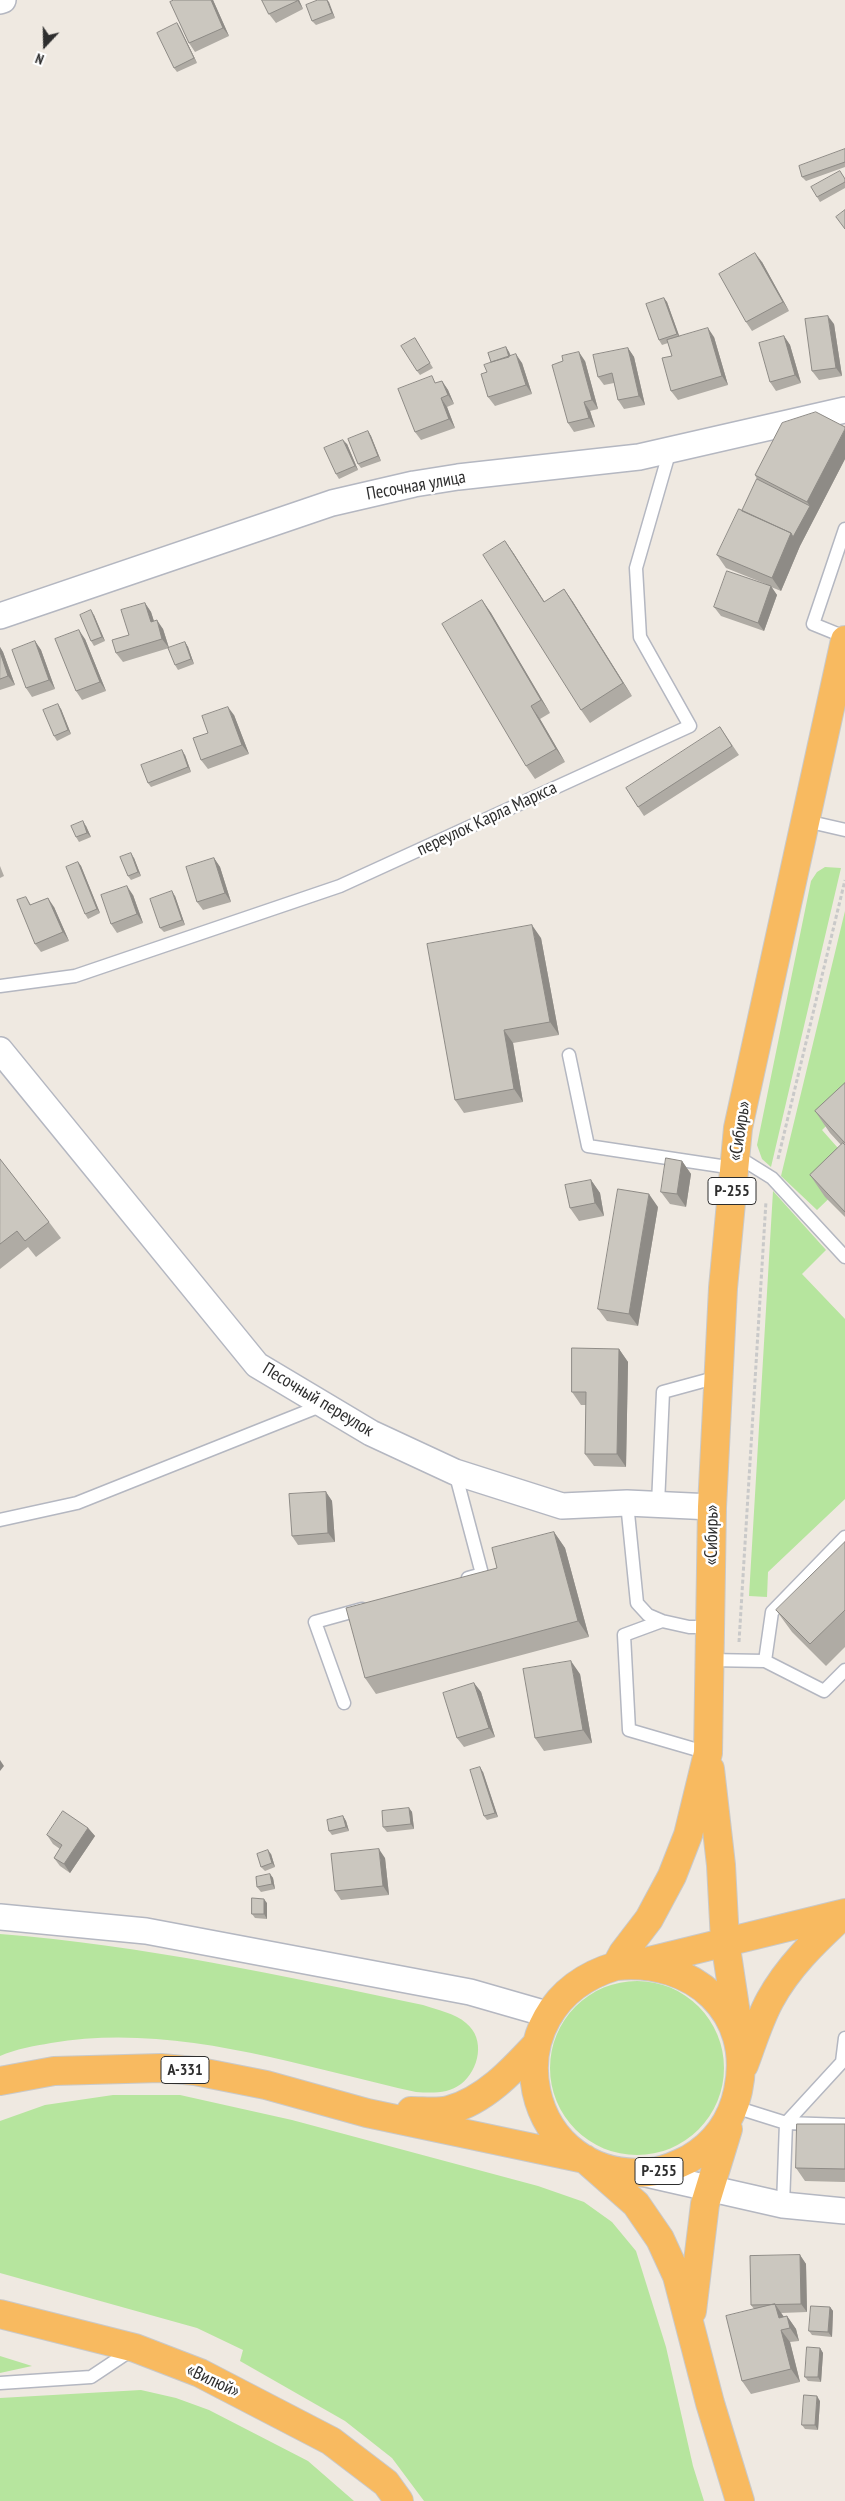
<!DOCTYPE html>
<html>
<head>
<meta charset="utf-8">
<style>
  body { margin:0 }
  #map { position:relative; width:845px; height:2501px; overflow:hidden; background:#efe9e1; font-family:"PT Sans Narrow",sans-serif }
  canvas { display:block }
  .north { position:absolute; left:20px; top:20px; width:50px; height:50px; -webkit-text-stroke:4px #fff; paint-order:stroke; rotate:201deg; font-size:14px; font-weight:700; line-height:20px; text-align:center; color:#2e2e2e }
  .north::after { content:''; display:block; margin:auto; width:18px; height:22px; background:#2e2e2e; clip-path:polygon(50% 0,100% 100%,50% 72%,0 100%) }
</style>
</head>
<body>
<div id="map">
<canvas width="845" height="2501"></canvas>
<div class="north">N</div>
</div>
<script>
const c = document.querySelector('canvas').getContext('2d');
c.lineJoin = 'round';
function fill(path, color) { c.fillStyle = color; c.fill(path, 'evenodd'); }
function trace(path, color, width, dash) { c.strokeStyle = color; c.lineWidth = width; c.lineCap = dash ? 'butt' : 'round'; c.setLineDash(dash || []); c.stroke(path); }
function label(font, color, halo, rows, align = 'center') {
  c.font = font + ' "PT Sans Narrow",sans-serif'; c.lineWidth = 5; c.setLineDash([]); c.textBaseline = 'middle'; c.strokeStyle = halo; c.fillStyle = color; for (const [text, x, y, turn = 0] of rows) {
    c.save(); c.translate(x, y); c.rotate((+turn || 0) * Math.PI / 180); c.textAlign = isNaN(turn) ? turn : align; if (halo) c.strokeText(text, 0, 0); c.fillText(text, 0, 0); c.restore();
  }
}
fill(new Path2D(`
  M825,867L841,868L771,1167L762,1159L757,1145L811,881L817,872Z
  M845,911V1108L822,1130L845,1156V1183L817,1210L781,1176Z
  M773,1191L826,1250L802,1274L845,1319V1499L768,1572L767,1597L749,1596Z
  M0,1934C143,1945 283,1976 423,2005C437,2010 455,2013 466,2023C486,2039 479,2070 461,2084C448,2094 431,2093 416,2092C298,2066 174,2022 51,2043C34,2046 16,2049 0,2056Z
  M550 2068a87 87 0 1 1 174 0a87 87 0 1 1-174 0Z
  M113,2095H180L292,2120L538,2186L584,2202L612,2222L636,2251L666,2347L693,2466L704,2501H424L392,2458L345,2421L240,2361L243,2350L197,2328L0,2273V2121L45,2105Z
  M0,2356L32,2366L0,2373Z
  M141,2390L176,2398L209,2410L308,2461L354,2501H0V2398Z`), '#b6e59e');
const service = new Path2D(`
  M845,529L813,624L845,637
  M806,821L845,830
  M0,986L75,976L340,886L690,726L640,637L636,568L670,450
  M569,1055L588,1146L734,1168
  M735,1155L772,1178L845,1257
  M455,1472L482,1574L468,1578
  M627,1503L637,1603L648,1615L662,1621L689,1627H710
  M658,1504L663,1392L718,1377
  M0,1520L77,1503L323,1405
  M662,1621L624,1635L629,1730L708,1753
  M709,1660L765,1661L824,1691L845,1670
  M765,1661L772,1612L845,1537
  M344,1703L315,1622L362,1609
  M735,2107L786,2123L842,2062L845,2038
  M783,2205L786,2123L845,2125
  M0,2383L91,2377L133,2349`);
const minor = new Path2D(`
  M0,1L3,0
  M0,616L332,503L414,484L458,477L639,457L845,410
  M0,1050L257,1365L371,1433L455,1472L562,1506L627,1503L712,1507
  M0,1917L146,1931L470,1992L550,2015
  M642,2173L783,2205L845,2211`);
const trunk = new Path2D(`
  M710,1769L721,1865L725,1941L738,2027
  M645,1962L845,1913
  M616,1966C693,1958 755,2012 738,2091C732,2120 715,2144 689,2159C679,2164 668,2169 657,2171C524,2192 482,2006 616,1966L623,1953L649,1919L672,1876L688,1835L708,1753L712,1507L723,1288L738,1128L845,640
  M744,2065C752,2044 759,2020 770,2000C788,1967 814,1942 841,1917
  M0,2081L54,2071L161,2068L195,2071L266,2085L367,2113L585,2159L636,2204L660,2239L677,2276L710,2403L740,2501
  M411,2111C423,2111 438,2113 449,2110C484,2101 512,2071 536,2045
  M692,2311L705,2204L728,2129
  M0,2314L135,2348L200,2373L331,2441L386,2483L399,2501`);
trace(service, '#b4b7c1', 15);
trace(minor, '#b4b7c1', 28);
trace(trunk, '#c9c9c9', 30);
trace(new Path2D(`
  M778,1159L845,880
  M739,1642L766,1201`), '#c9c9c9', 3, [4, 2.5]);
trace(service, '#fff', 12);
trace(minor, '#fff', 25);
trace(trunk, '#f8ba60', 28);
fill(new Path2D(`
  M174,0H213L229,36L195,52L189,43Z
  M262,0H299L303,9L276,23L269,14Z
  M318,0H327L335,18L316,25L312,21Z
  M177,23L180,28L197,63L177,72L174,68Z
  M845,149V167L806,181L802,177Z
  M845,178V188L820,202L817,197Z
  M762,262L789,311L752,331L746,322Z
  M664,298L667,302L679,336L714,337L728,385L678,400L671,391L672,356L668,343L662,345L659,340Z
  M834,324L842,376L819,380L812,371Z
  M784,336L790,345L801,383L776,391L770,382Z
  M415,338L433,368L420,375L417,371Z
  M506,347L509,352L511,356L522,363L532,394L495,406L488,397L487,372L491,363Z
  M628,348L634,357L645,405L624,409L618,400L614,383L604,385L598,377Z
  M585,361L598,409L590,411L595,427L574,432L568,423Z
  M442,381L448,390L454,404L447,407L455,428L421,440L415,432L437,383Z
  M368,431L371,436L381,461L361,468L358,464Z
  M347,444L358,470L339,479L336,474Z
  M845,459L800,546L781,591L771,587L777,595L764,631L721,616L714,607L766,584L726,568L717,555L742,511L757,479L755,475Z
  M505,541L514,554L544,602L564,589L573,602L632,696L590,723L581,710Z
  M482,600L491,613L550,713L540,719L565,762L535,779L526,766Z
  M145,603L151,612L154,621L163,629L169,648L123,662L116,653L129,635Z
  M94,615L105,641L94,646L91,641Z
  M85,639L106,691L82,700L76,691Z
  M35,641L41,650L55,689L32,697L26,688Z
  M185,642L188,647L194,664L178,670L175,665Z
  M0,647L3,652L15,685L0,690Z
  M61,709L71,734L57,741L54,736Z
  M234,715L249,754L208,769L201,760L208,733Z
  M720,727L739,755L644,816L638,807Z
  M185,755L191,772L151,787L148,783Z
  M86,826L91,837L79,842L76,837Z
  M134,858L141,876L131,880L128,876Z
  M214,858L220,867L231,902L203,910L197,902Z
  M78,862L81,866L100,913L88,919L85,914Z
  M0,866L4,876L0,878Z
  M133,895L143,923L117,933L111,924Z
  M175,896L185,925L164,932L160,928Z
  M26,897L31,905L54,907L69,941L41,952L35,944Z
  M541,938L559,1035L513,1043L523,1102L464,1113L455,1100Z
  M845,1083V1217L825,1197L810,1175L841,1145L830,1133L815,1111Z
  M0,1159L49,1222L61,1238L36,1257L28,1247L0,1269Z
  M682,1161L691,1174L686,1207L670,1204L661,1192Z
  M591,1180L600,1193L604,1216L579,1221L570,1208Z
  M658,1207L638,1326L607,1321L598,1309Z
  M619,1349L628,1362L626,1467L594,1466L585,1454L586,1405H581L572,1392Z
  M326,1492L332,1501L335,1542L298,1545L292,1536Z
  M554,1532L565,1548L589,1637L376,1694L365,1678L497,1568Z
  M845,1542V1647L826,1666L792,1632L776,1610Z
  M580,1674L592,1743L544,1751L535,1738Z
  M474,1683L481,1692L495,1737L464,1747L457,1738Z
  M483,1772L498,1817L487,1820L484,1816Z
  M409,1808L412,1812L414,1829L387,1832L383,1827Z
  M343,1816L346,1821L349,1831L332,1835L329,1831Z
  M88,1828L95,1836L70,1873L60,1866L54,1858L60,1849L53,1844L47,1835Z
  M271,1854L275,1867L265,1871L261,1867Z
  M385,1858L389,1895L341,1900L335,1891Z
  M270,1874L273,1878L275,1889L261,1892L257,1887Z
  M267,1903V1919L255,1918L252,1914Z
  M845,2124V2182L805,2181L796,2168Z
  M800,2255L806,2264L807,2312L781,2313L784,2317L787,2316L796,2329L799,2341L790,2342L800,2382L751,2394L742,2381L754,2309L751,2305Z
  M830,2307L833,2311L832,2337L812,2335L809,2331Z
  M820,2348L823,2353L821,2382L808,2381L805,2377Z
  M820,2401L818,2430L805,2429L802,2425Z`), '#afaba4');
fill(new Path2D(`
  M211,0H213L229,36L223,28Z
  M297,0H299L303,9Z
  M327,0L329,2L335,18L332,13Z
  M177,23L180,28L197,63L194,58Z
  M755,253L762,262L789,311L783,302Z
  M664,298L667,302L680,338L677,334Z
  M828,316L834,324L842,376L836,368Z
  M708,328L714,337L728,385L722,376Z
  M784,336L790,345L801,383L795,375Z
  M506,347L509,352L512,361L509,357Z
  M628,348L634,357L645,405L639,396Z
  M579,352L585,361L598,409L592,400Z
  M516,354L522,363L532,394L526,385Z
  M442,381L448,390L454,404L448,395Z
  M441,398L447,407L455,428L449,419Z
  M584,402L590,411L595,427L589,418Z
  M845,429V459L800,546L781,591L772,578L791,533L810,506L807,502Z
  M368,431L371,436L381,461L378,456Z
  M343,440L347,444L358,470L355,466Z
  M505,541L514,554L553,615L544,602Z
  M771,586L777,595L764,631L758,623Z
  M564,589L573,602L632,696L623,683Z
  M482,600L491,613L550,713L541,700Z
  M145,603L151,612L157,631L151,622Z
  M91,610L94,615L105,641L102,637Z
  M157,620L163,629L169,648L162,639Z
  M79,630L85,639L106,691L100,682Z
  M35,641L41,650L55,689L49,680Z
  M185,642L188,647L194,664L191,659Z
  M0,647L3,652L15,685L8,676L0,652Z
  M58,704L61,709L71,734L68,730Z
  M531,706L540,719L565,762L556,749Z
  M228,707L234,715L249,754L242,745Z
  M182,750L185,755L191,772L188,767Z
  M83,821L86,826L91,837L87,833Z
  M131,853L134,858L141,876L138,872Z
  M214,858L220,867L231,902L225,893Z
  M78,862L81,866L100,913L97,909Z
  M127,886L133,895L143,923L137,914Z
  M172,891L175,896L185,925L182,920Z
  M48,898L54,907L69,941L63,932Z
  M532,925L541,938L559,1035L550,1022Z
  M504,1030L513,1043L523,1102L514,1089Z
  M682,1161L691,1174L686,1207L677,1194Z
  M591,1180L600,1193L604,1216L595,1203Z
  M649,1194L658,1207L638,1326L629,1314Z
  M619,1349L628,1362L626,1467L617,1454Z
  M326,1492L332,1501L335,1542L328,1533Z
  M554,1532L565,1548L589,1637L578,1621Z
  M571,1661L580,1674L592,1743L583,1730Z
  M474,1683L481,1692L495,1737L489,1728Z
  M0,1760L4,1766L0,1771Z
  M480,1767L483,1772L498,1817L495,1813Z
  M409,1808L412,1812L414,1829L411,1824Z
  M343,1816L346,1821L349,1831L346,1827Z
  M88,1828L95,1836L70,1873L64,1864Z
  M379,1849L385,1858L389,1895L383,1886Z
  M268,1850L271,1854L275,1867L272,1863Z
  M270,1874L273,1878L275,1889L272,1884Z
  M264,1899L267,1903V1919L264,1914Z
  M800,2255L806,2264L807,2312L801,2304Z
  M775,2304L784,2317L779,2318Z
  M830,2307L833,2311L832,2337L828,2332Z
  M787,2316L796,2329L799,2341L790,2328Z
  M781,2330L790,2342L800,2382L791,2369Z
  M820,2348L823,2353L821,2382L818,2377Z
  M817,2396L820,2401L818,2430L815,2425Z`), '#8e8b86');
const building = new Path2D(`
  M174,0H211L223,28L189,43L170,2Z
  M262,0H297V1L269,14Z
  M318,0H327L332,13L312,21L306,5Z
  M177,23L194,58L174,68L157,33Z
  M845,149V162L802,177L799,166Z
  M840,171L845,179V182L817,197L811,187Z
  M845,210V229L836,217Z
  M755,253L783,302L746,322L719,274Z
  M664,298L677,334L659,340L646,304Z
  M828,316L836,368L812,371L805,319Z
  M708,328L722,376L671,391L662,358L672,356L667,340Z
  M784,336L795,375L770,382L759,343Z
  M415,338L430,363L417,371L401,346Z
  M506,347L509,357L491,362L488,353Z
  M628,348L639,396L618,400L612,373L598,377L593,355Z
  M579,352L592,400L584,402L589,418L568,423L552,365L563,361L562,356Z
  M516,354L526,385L488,397L481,374L487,372L484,365Z
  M432,376L435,383L442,381L448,395L441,398L449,419L415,432L398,389Z
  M816,412L845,427V429L807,502L755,475L782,423Z
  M368,431L378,456L358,464L348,439Z
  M343,440L355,466L336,474L324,448Z
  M757,479L810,506L793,537L791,533L742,511Z
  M739,509L791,533L772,578L717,555Z
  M505,541L544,602L564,589L623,683L581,710L483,555Z
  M727,571L771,586L758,623L714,607Z
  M482,600L541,700L531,706L556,749L526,766L442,624Z
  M145,603L151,622L157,620L162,639L116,653L112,640L129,635L121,610Z
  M91,610L102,637L91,641L80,615Z
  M79,630L100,682L76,691L55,639Z
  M35,641L49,680L26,688L12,650Z
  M185,642L191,659L175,665L168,648Z
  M0,652L8,676L0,679Z
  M58,704L68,730L54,736L43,710Z
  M228,707L242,745L201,760L193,738L208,733L202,716Z
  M720,727L732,746L638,807L626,788Z
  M182,750L188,767L148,783L141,765Z
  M83,821L87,833L76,837L71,826Z
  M131,853L138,872L128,876L120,857Z
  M214,858L225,893L197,902L186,867Z
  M78,862L97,909L85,914L66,867Z
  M127,886L137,914L111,924L101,895Z
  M172,891L182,920L160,928L150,899Z
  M26,897L30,905L48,898L63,932L35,944L17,900Z
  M532,925L550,1022L504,1030L514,1089L455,1100L427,944Z
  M845,1083V1143L815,1111Z
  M843,1143L845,1145V1212L810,1175Z
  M666,1158L682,1161L677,1194L661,1192Z
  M0,1159L49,1222L25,1241L17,1231L0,1244Z
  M591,1180L595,1203L570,1208L565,1185Z
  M618,1189L649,1194L629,1314L598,1309Z
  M572,1348L619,1349L617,1454H585L586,1392H572Z
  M326,1492L328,1533L292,1536L289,1494Z
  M554,1532L578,1621L365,1678L346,1608L497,1568L492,1548Z
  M845,1542V1610L810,1644L776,1610Z
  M571,1661L583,1730L535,1738L523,1669Z
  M474,1683L489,1728L457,1738L443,1693Z
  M480,1767L495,1813L484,1816L470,1770Z
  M409,1808L411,1824L383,1827L382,1811Z
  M63,1811L88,1828L64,1864L54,1858L62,1845L47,1835Z
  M343,1816L346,1827L329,1831L327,1820Z
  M379,1849L383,1886L335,1891L331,1854Z
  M268,1850L272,1863L261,1867L257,1854Z
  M270,1874L272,1884L257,1887L256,1877Z
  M252,1898L264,1899V1914H252Z
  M797,2124H845V2169L796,2168Z
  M800,2255L801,2304L751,2305L750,2256Z
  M775,2304L779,2318L787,2316L790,2328L781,2330L791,2369L742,2381L726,2316Z
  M811,2306L830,2307L828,2332L809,2331Z
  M807,2347L820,2348L818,2377H805Z
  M804,2395L817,2396L815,2425H802Z`);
fill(building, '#cbc7bf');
trace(building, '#8e8b86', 1);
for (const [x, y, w] of [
  [732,1191,48],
  [185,2070,48],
  [659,2171,48]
]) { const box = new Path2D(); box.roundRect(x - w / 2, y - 13.5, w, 27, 4); c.fillStyle = '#fff'; c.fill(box); trace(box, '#2e2e2e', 1); }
label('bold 16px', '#2e2e2e', null, [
  ["Р-255",732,1191],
  ["А-331",185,2070],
  ["Р-255",659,2171]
]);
label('18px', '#2e2e2e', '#fff', [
  ["Песочная улица",416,486,-10],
  ["переулок Карла Маркса",487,819,-25],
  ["«Сибирь»",740,1131,-81],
  ["Песочный переулок",318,1400,31],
  ["«Сибирь»",712,1535,-89],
  ["«Вилюй»",213,2381,25]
]);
</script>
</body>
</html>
